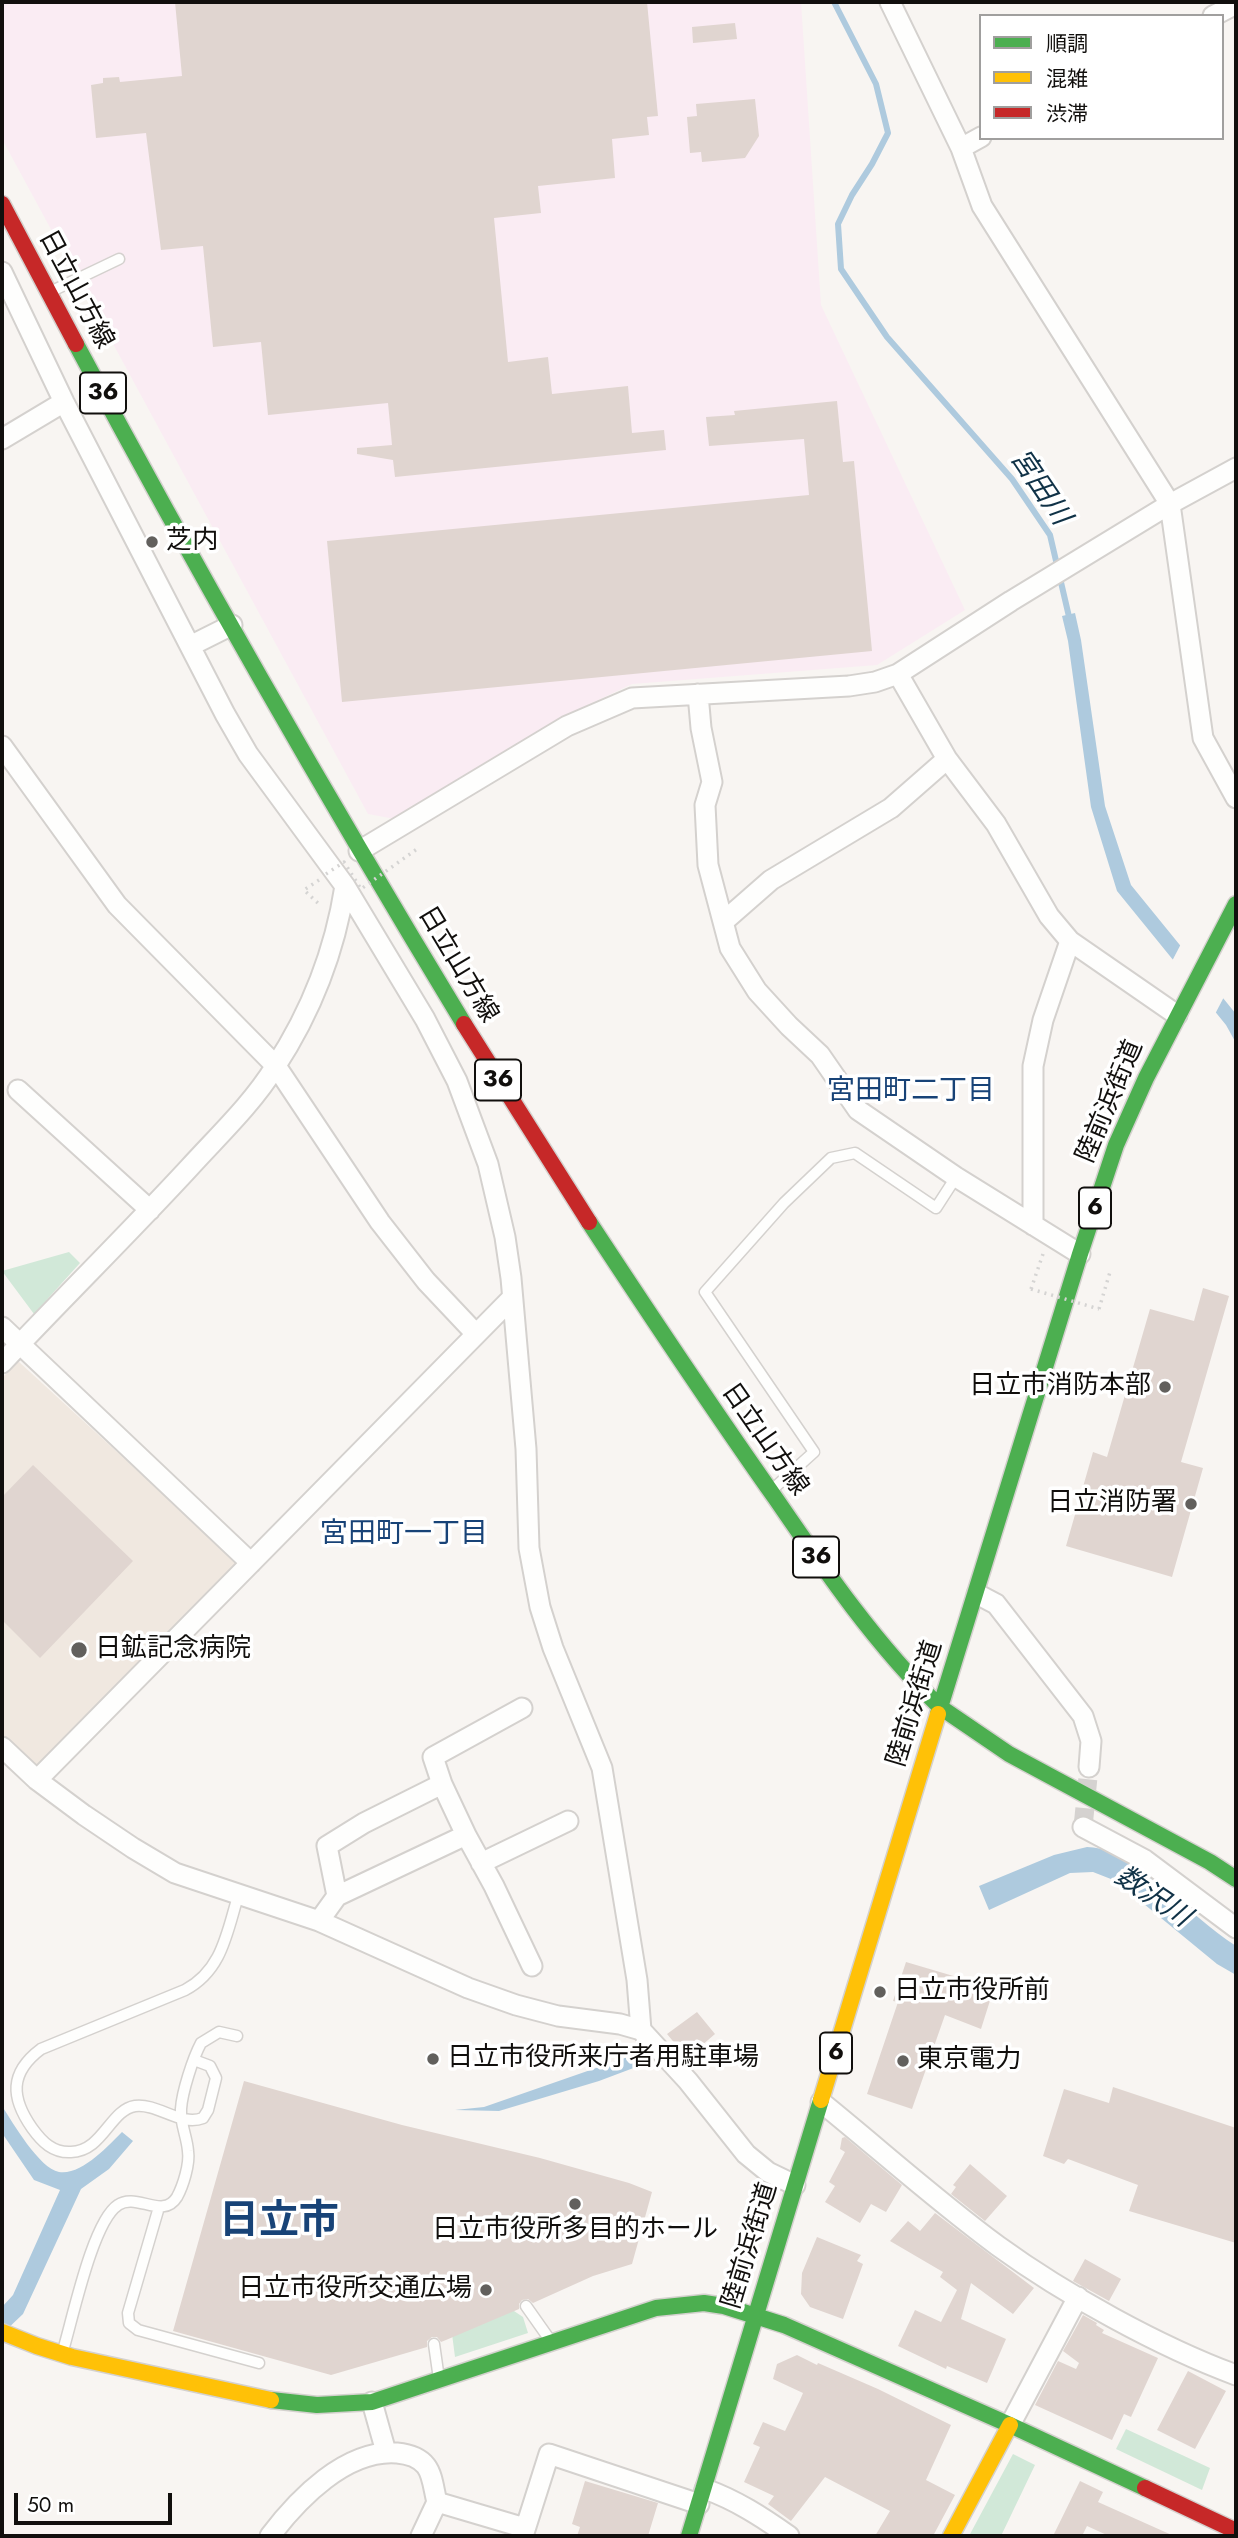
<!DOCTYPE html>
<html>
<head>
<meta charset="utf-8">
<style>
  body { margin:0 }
  #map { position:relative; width:1238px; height:2538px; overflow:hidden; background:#f8f5f2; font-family:Jost,"Noto Sans JP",sans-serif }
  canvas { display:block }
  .frame { position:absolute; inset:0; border:4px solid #110f0d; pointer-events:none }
  .legend { position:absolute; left:979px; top:14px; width:245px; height:126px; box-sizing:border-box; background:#fff; border:2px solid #a09f9e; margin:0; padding:9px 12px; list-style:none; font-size:21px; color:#110f0d }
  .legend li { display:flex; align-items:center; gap:14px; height:35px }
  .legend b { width:35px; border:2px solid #a09f9e }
  .scale { position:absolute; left:14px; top:2493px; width:158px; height:32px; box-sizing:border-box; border:4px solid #110f0d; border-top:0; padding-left:9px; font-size:21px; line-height:24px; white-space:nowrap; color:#110f0d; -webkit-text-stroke:5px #fff; paint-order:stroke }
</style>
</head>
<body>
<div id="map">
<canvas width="1238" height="2538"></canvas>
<div class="frame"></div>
<ul class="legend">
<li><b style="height:9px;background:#4caf50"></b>順調</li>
<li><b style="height:9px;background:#ffc107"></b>混雑</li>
<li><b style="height:9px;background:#c62828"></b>渋滞</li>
</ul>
<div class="scale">50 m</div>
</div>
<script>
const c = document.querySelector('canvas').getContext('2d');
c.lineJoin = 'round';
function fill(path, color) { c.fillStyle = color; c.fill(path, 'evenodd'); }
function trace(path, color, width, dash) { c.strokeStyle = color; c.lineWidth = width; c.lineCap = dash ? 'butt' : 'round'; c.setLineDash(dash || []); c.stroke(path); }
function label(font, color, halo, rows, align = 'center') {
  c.font = font + ' Jost,"Noto Sans JP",sans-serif'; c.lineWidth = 7; c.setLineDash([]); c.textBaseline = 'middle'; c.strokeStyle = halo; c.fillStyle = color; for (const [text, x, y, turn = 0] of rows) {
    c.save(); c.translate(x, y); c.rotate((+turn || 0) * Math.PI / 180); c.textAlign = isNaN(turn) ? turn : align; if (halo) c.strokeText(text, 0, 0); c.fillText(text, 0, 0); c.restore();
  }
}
fill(new Path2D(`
  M2,2H801L821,305L965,610L877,665L632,684L554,721L395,819L368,814L2,139Z`), '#faecf3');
fill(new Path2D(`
  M18,1361L238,1563L35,1769L2,1736V1378Z`), '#f0e8e0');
fill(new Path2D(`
  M69,1252L80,1263L34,1314L2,1271Z
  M508,2307L523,2317L528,2333L455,2357L452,2334Z
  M1126,2429L1210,2468L1202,2490L1116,2449Z
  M1013,2454L1035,2465L1001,2536H969Z`), '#d1e8d8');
fill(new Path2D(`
  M1075,613L1081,640L1105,806L1131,885L1236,1014V1043L1226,1025L1117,891L1091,807L1068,641L1062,616Z
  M1087,1847C1122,1849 1137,1868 1163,1888C1187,1907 1210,1929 1236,1946V1975L1217,1964L1116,1881L1093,1872L1070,1873L989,1910L979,1886L1054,1855Z
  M645,2051L652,2061L599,2081L499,2111L455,2110L484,2107Z
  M2,2106C13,2123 39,2168 59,2172C81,2176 109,2145 122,2132L133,2141L109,2169L81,2189L23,2314L2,2334V2307L13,2295L60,2190L34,2180L2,2133Z`), '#aecade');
fill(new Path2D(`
  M1182,942L1225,995L1214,1016L1171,963Z`), '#f8f5f2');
trace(new Path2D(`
  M834,2L876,84L888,133L872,164L852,195L838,224L841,269L887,337L1012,479L1050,535L1070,621`), '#aecade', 6);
fill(new Path2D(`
  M175,2H647L658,116L647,117L649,135L612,139L615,178L538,186L541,213L494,218L508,362L548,357L552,394L628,386L632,433L664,430L666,450L395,477L393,460L357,454V448L392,445L388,403L268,415L261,342L213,347L203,246L161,250L146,133L96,138L91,85L103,83V78L119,77L120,82L182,76Z
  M735,23L737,39L693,43L692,27Z
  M755,99L759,136L745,158L702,162L701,152L690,153L687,117L697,116L696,104Z
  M837,401L843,462L854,461L872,651L342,702L327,541L809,495L804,439L709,446L706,417L735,415L734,411Z
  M1203,1288L1229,1296L1181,1462L1203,1468L1172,1577L1066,1546L1093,1452L1107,1457L1150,1309L1194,1321Z
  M33,1465L133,1561L40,1658L2,1620V1497Z
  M906,1962L994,1988L981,2029L945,2015L912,2109L867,2094L898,2002L893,2001Z
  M697,2012L715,2034L687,2058L667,2034Z
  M244,2081L402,2125L540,2158L629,2183L652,2192L632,2264L593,2276L533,2303L528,2299L522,2300L519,2304V2309L446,2340L441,2342L437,2337H432L427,2341V2347L331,2375L173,2331Z
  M1113,2087L1236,2128V2243L1129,2211L1138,2185L1068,2159L1064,2164L1043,2156L1064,2089L1109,2103Z
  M845,2137L902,2185L886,2212L871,2204L860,2223L825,2202L835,2186L829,2182L845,2152L840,2149L842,2138Z
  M970,2164L1007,2196L985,2221L951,2194L956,2187L953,2185Z
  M935,2213L1034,2288L1013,2314L971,2283L961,2319L1006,2339L987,2383L947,2366L946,2369L898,2346L915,2310L941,2322L957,2290L940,2277L943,2272L890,2241L908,2221L920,2231Z
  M817,2237L861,2255L857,2261L863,2264L843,2319L810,2307L801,2294L802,2273Z
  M1085,2259L1121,2279L1109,2301L1073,2281Z
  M1083,2315L1097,2323L1096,2325L1104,2330L1102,2333L1158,2358L1131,2417L1124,2414L1112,2440L1035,2405L1058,2361L1076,2369L1079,2363L1063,2351Z
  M797,2355L817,2365L818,2363L878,2389L951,2425L926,2480L955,2495L933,2536H875L890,2511L825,2477L791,2521L768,2504L774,2496L744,2482L760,2447L753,2444L763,2422L785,2431L800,2400L803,2393L773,2379L777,2364Z
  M1188,2371L1226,2391L1195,2449L1157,2430Z
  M585,2481L658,2503L648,2536H577L580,2527L572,2524Z
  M1080,2481L1103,2492L1098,2502L1174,2536H1109L1087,2526L1082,2536H1053Z`), '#e0d5d0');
trace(new Path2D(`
  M1083,1827L1089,1767`), '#d5d2d0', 19, [19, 10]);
const lane = new Path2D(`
  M52,291L119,259
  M774,1488L814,1452L705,1292L784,1203L831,1158L855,1153L936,1208L956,1177
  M194,2060L210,2066L216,2078L208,2110L203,2118C181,2127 158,2103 135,2106C110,2110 103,2151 71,2152C53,2153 42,2142 32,2128C11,2098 9,2073 41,2049L185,1990C223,1970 227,1931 239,1893
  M159,2207L128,2313L129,2323L138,2330L259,2363
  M526,2306L550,2340
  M434,2344L439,2379
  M62,2354C72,2322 92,2222 118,2205C136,2192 163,2220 177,2197C183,2186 190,2164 188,2151C187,2137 180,2123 181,2109C182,2092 193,2058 201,2043L219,2032L237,2036`);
const street = new Path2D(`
  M890,2L961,148L982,206L1170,504L1203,738L1236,798
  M1213,16L1236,4
  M961,148L981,137
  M2,272L64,402L225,714L248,754L345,886L425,1019L457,1081L488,1164L505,1237L511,1278L526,1449L529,1548L540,1607L553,1648L602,1768L637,1980L641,2030
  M2,439L64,402
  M190,646L232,625
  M898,674L947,759L996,824L1049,916L1070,941L1177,1015
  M698,694L701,728L712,782L705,805L708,865L730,948L757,991L789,1026L820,1055L858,1110L956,1177L1080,1254
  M2,746L117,905L276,1066L380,1222L426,1281L476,1334
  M359,851L567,726L632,698L849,686L875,682L898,674L1011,601L1170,504L1236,468
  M723,922L771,880L891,808L947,759
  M18,1090L150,1210
  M1033,1225V1066L1043,1020L1070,941
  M2,1327L251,1563
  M2,1363C64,1297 128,1234 189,1168C219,1135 252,1104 275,1067C311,1012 335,950 345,886
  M977,1594L996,1604L1083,1716L1091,1741L1089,1767
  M2,1747L37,1780L84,1815L133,1848L175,1873L319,1921L468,1988L516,2005L558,2016L620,2024L641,2030L688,2081L746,2154L768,2172L795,2185
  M37,1780L512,1298
  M442,1784L433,1757L522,1708
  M1083,1827L1145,1860L1236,1928
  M481,1863L568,1821
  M337,1896L327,1846L364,1823L442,1784L466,1835
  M319,1921L337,1896L466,1835L494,1886L532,1966
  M821,2102C879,2149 938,2202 998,2246C1064,2294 1160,2347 1236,2375
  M372,2402L386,2452
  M1010,2425L1078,2297
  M705,2489C736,2500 762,2517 789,2536
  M437,2502L525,2528
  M270,2536C298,2499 346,2449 397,2453C408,2454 419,2457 426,2466C433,2475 434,2492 437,2502L421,2536
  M523,2536L549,2454L699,2504`);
const fast = new Path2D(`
  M76,344C199,575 329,801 464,1024
  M589,1222C650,1315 712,1408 776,1499C826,1572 876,1645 940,1707
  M940,1707L1009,1754L1210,1862L1236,1879
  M938,1714L1080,1254L1116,1145L1146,1078L1236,904
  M271,2400L317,2405L372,2402L656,2308L704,2303L724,2306L784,2325L1010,2425L1145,2488
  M689,2536L821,2100`);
const slow = new Path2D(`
  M821,2100L938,1714
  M2,2332L37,2346L72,2357L271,2400
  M951,2536L1010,2425`);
const jam = new Path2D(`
  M2,204L76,344
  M464,1024L589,1222
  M1145,2488L1236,2531`);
trace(lane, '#d4d1ce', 13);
trace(street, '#d4d1ce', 23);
trace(fast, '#d4d1ce', 19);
trace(slow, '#d4d1ce', 19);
trace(jam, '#d4d1ce', 19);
trace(new Path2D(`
  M319,880L304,890L321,906
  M1031,1289L1043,1254
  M1099,1309L1110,1272`), '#d5d4d3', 3.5, [2, 5]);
trace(lane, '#fefefd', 10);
trace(street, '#fefefd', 19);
trace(fast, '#4caf50', 16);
trace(slow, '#ffc107', 16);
trace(jam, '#c62828', 16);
trace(new Path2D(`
  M326,874L344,862L361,889L417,849
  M1031,1289L1099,1309`), '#d5d4d3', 3.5, [2, 5]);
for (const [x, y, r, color] of [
  [152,542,7,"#62605d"],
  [1165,1387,7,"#62605d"],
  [1191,1504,7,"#62605d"],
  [79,1650,9,"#62605d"],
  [880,1992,7,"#62605d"],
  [433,2059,7,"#62605d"],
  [903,2061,7,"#62605d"],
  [575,2204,7,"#62605d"],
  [486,2290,7,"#62605d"]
]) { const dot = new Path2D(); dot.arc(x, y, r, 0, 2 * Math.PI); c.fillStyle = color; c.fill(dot); trace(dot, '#fff', 2.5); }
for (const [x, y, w] of [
  [103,393,46],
  [498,1080,46],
  [1095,1208,32],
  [816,1557,46],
  [836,2053,32]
]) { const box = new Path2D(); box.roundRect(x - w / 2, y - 20.5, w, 41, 5); c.fillStyle = '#fff'; c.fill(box); trace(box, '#110f0d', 2); }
label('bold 24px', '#110f0d', null, [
  ["36",103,393],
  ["36",498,1080],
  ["6",1095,1208],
  ["36",816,1557],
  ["6",836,2053]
]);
label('26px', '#110f0d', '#fff', [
  ["日立山方線",75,290,62],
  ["日立山方線",457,965,59],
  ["陸前浜街道",1111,1102,-67],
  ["日立山方線",764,1440,55],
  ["陸前浜街道",916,1704,-73],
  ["陸前浜街道",751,2246,-73]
]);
label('26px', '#110f0d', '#fff', [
  ["芝内",166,542],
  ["日立市消防本部",1151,1387,"right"],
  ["日立消防署",1177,1504,"right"],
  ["日鉱記念病院",95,1650],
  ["日立市役所前",894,1992],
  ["日立市役所来庁者用駐車場",447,2059],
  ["東京電力",917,2061],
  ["日立市役所多目的ホール",575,2231,"center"],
  ["日立市役所交通広場",472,2290,"right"]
], 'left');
label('italic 28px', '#103247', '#fff', [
  ["宮田川",1039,488,56],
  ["数沢川",1152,1898,34]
]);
label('28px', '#184377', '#fff', [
  ["宮田町二丁目",911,1092],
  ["宮田町一丁目",404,1535]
]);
label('bold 40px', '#184377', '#fff', [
  ["日立市",279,2223]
]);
</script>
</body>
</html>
